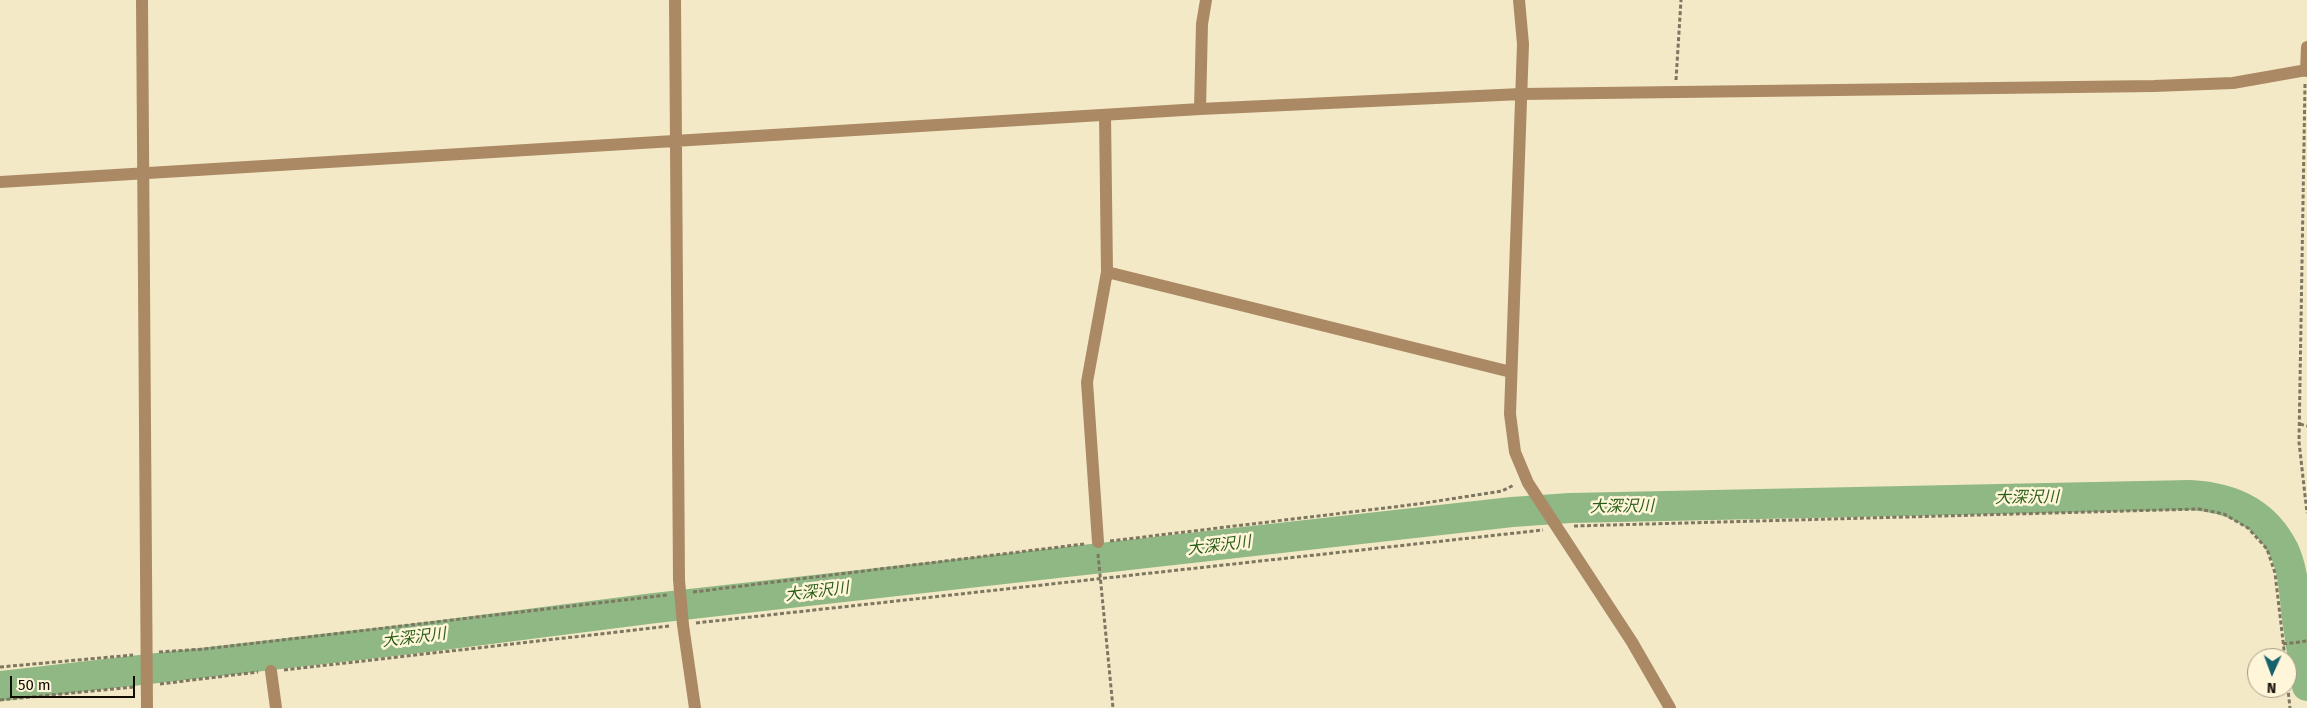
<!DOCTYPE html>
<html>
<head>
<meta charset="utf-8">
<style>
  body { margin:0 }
  #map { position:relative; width:2307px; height:708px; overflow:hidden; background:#f4e9c6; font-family:"Fira Sans",sans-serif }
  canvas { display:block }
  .north { position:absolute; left:2247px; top:648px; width:50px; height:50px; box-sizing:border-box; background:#fff6da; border:1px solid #a09984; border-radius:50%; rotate:182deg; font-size:14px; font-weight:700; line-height:20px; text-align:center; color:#110d03 }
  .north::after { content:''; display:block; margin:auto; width:18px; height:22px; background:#14626b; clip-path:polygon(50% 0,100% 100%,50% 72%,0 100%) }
  .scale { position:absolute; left:10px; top:676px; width:125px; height:22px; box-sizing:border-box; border:2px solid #110d03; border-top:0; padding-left:6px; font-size:15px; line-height:18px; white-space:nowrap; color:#110d03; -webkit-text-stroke:4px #fff6da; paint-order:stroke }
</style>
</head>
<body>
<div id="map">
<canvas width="2307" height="708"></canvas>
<div class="north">N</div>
<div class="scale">50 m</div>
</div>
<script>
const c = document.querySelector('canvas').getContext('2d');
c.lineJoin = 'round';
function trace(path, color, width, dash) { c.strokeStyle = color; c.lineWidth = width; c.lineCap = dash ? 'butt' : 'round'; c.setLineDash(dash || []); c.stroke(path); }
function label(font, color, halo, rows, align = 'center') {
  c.font = font + ' "Fira Sans","Noto Sans JP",sans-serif'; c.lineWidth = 5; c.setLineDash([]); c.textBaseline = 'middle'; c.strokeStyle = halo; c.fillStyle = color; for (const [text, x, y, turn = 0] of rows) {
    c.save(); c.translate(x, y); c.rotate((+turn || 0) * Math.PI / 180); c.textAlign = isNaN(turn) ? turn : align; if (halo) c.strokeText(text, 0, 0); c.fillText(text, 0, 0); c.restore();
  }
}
trace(new Path2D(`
  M0,686L419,638L655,608L1512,512L1570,508L2190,495C2230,497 2265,512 2284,550C2294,571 2294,596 2297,618C2300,641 2304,663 2307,686`), '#90b884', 30);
trace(new Path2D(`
  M1676,80L1681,0
  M2305,84L2299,442L2307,513
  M2300,424L2307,426
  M1574,526L2199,509L2224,514L2248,528L2267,549L2275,573L2285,658
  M1110,541L1418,504L1502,491L1514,485
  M1098,554L1113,708
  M693,592L1084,544
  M696,623L1543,530
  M2283,644L2307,641
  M159,652L204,649L667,595
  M0,667L133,655
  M284,670L670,626
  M2287,680L2290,708
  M160,684L258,672
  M0,700L134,687`), '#7d7660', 3, [4, 2.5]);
trace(new Path2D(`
  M142,0L147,708
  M675,0L679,580L683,625L695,708
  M1519,0L1523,44L1510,414L1515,452L1528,483L1632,642L1670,708
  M2306,71L2307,47
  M1200,109L1202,24L1206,0
  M0,182L1200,109L1521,94L2154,86L2233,83L2307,70
  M1107,272L1511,372
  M1098,542L1087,382L1107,272L1105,115
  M271,671L276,708`), '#aa8964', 12);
label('italic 16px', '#2b5e19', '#fff6da', [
  ["大深沢川",2027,498,-1],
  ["大深沢川",1622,507,-1],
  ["大深沢川",1219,546,-7],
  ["大深沢川",817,592,-7],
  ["大深沢川",414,638,-7]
]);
</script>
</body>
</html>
